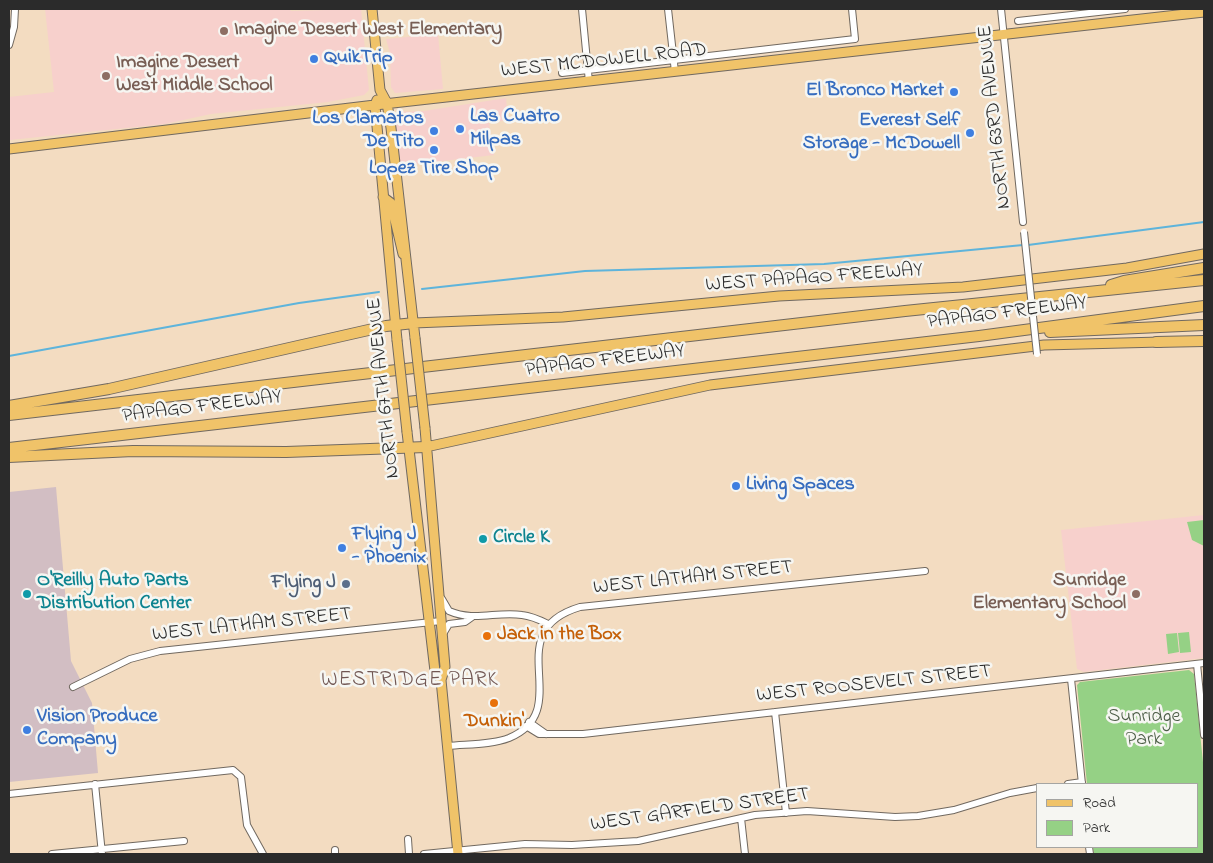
<!DOCTYPE html>
<html>
<head>
<meta charset="utf-8">
<style>
  body { margin:0 }
  #map { position:relative; width:1213px; height:863px; overflow:hidden; background:#f3dcc1; font-family:"Indie Flower",sans-serif }
  canvas { display:block }
  .frame { position:absolute; inset:0; border:10px solid #2b2b2b; pointer-events:none }
  .legend { position:absolute; left:1036px; top:783px; width:162px; height:65px; box-sizing:border-box; background:#f6f6f2; border:1px solid #a5a5a2; margin:0; padding:6px 9px; list-style:none; font-size:15px; color:#2b2b2b }
  .legend li { display:flex; align-items:center; gap:10px; height:25px }
  .legend b { width:25px; border:1px solid #a5a5a2 }
</style>
</head>
<body>
<div id="map">
<canvas width="1213" height="863"></canvas>
<div class="frame"></div>
<ul class="legend">
<li><b style="height:6px;background:#f0c369"></b>Road</li>
<li><b style="height:14px;background:#95d185"></b>Park</li>
</ul>
</div>
<script>
const c = document.querySelector('canvas').getContext('2d');
c.lineJoin = 'round';
function fill(path, color) { c.fillStyle = color; c.fill(path, 'evenodd'); }
function trace(path, color, width, dash) { c.strokeStyle = color; c.lineWidth = width; c.lineCap = dash ? 'butt' : 'round'; c.setLineDash(dash || []); c.stroke(path); }
function label(font, color, halo, rows, align = 'center') {
  c.font = font + ' "Indie Flower",sans-serif'; c.lineWidth = 5; c.setLineDash([]); c.textBaseline = 'middle'; c.strokeStyle = halo; c.fillStyle = color; for (const [text, x, y, turn = 0] of rows) {
    c.save(); c.translate(x, y); c.rotate((+turn || 0) * Math.PI / 180); c.textAlign = isNaN(turn) ? turn : align; if (halo) c.strokeText(text, 0, 0); c.fillText(text, 0, 0); c.restore();
  }
}
fill(new Path2D(`
  M45,9H290L291,11L361,9L369,90L364,95L328,102L211,114L165,124L10,140L9,97L54,92Z
  M438,34L443,89L395,93L391,87L390,53L386,39Z
  M506,98L508,120L489,123L494,155L400,166L394,118L397,112L424,111Z
  M1204,515V658L1084,672L1077,669L1061,530Z`), '#f7d0cc');
fill(new Path2D(`
  M56,487L71,661L92,703L98,773L9,782V492Z`), '#d2bec3');
fill(new Path2D(`
  M1204,520V546L1192,540L1187,522Z
  M1189,632L1191,652L1180,653L1178,633Z
  M1177,633L1179,652L1168,654L1166,634Z
  M1189,670L1194,674L1204,772V854H1094L1093,847H1197V784H1087L1077,685L1080,682Z`), '#95d185');
trace(new Path2D(`
  M1028,245L1204,222
  M422,289L585,271L824,264L1023,245
  M9,356L299,303L379,292`), '#5eb4db', 2);
const minor = new Path2D(`
  M582,9L589,82
  M668,9L675,72
  M1001,9L1023,222
  M1018,21L1125,9
  M9,45L14,27L15,9
  M562,73L855,39L852,9
  M442,599L449,611C474,622 497,611 522,615C532,616 540,620 548,624
  M443,634L449,624L465,622L472,617
  M1197,664L1204,735
  M1071,679L1082,784
  M73,687L130,659L160,651L441,621
  M775,712L786,813
  M529,722L546,734
  M526,726L539,734H583L1204,663
  M448,746C466,744 491,745 509,738C578,709 496,632 580,607L925,571
  M95,784L102,854
  M1068,784L1082,782
  M9,794L233,770L241,777L247,825L263,854
  M741,818L745,854
  M408,839L409,854
  M1089,847L1090,854
  M335,850V854
  M52,854L184,841
  M424,854L525,844L572,845L638,841L755,815L807,811L895,817L918,816L954,810L1010,793L1037,788`);
const major = new Path2D(`
  M372,9L380,90L387,103L391,128L415,338
  M377,100L375,105L397,340
  M9,149L375,105L1204,12
  M383,197L391,203L403,254
  M414,323L563,317L779,296L963,287L1127,268L1204,254
  M425,428L445,667L441,680
  M407,432L435,671L441,680L458,854
  M426,447L710,385L1044,345L1161,342`);
const highway = new Path2D(`
  M1111,285L1124,281L1204,268
  M1050,332L1204,325
  M1156,342L1204,341
  M9,406L109,389L386,326L414,323
  M9,415L905,311L1204,280
  M9,448L979,336L1204,306
  M9,457L133,451L286,452L426,447`);
trace(minor, '#716960', 8);
trace(major, '#716960', 11);
trace(highway, '#716960', 12);
trace(minor, '#fff', 6);
trace(major, '#f0c369', 9);
trace(highway, '#f0c369', 10);
const minorBridge = new Path2D(`
  M1024,232L1037,354`);
const majorBridge = new Path2D(`
  M415,338L425,428
  M397,340L407,432`);
trace(minorBridge, '#716960', 8, []);
trace(majorBridge, '#716960', 11, []);
trace(minorBridge, '#fff', 6);
trace(majorBridge, '#f0c369', 9);
for (const [x, y, r, color] of [
  [224,31,5,"#8d6e63"],
  [314,59,5,"#3f7fe0"],
  [106,76,5,"#8d6e63"],
  [954,92,5,"#3f7fe0"],
  [460,129,5,"#3f7fe0"],
  [434,131,5,"#3f7fe0"],
  [970,133,5,"#3f7fe0"],
  [434,150,5,"#3f7fe0"],
  [736,486,5,"#3f7fe0"],
  [483,539,5,"#0f9aa8"],
  [342,548,5,"#3f7fe0"],
  [346,584,5,"#5c6f8a"],
  [27,594,5,"#0f9aa8"],
  [1136,594,5,"#8d6e63"],
  [487,636,5,"#e8710a"],
  [494,703,5,"#e8710a"],
  [27,730,5,"#3f7fe0"]
]) { const dot = new Path2D(); dot.arc(x, y, r, 0, 2 * Math.PI); c.fillStyle = color; c.fill(dot); trace(dot, '#f6f6f2', 2); }
label('bold 20px', '#785e54', '#f6f6f2', [
  ["Imagine Desert West Elementary",234,31],
  ["Imagine Desert",116,64],
  ["West Middle School",116,87],
  ["Sunridge",1126,582,"right"],
  ["Elementary School",1126,605,"right"]
], 'left');
label('bold 20px', '#366cbe', '#f6f6f2', [
  ["QuikTrip",324,59],
  ["El Bronco Market",944,92,"right"],
  ["Las Cuatro",470,118],
  ["Milpas",470,141],
  ["Los Clamatos",424,120,"right"],
  ["De Tito",424,143,"right"],
  ["Everest Self",960,122,"right"],
  ["Storage - McDowell",960,145,"right"],
  ["Lopez Tire Shop",434,170,"center"],
  ["Living Spaces",746,486],
  ["Flying J",352,536],
  ["- Phoenix",352,559],
  ["Vision Produce",37,718],
  ["Company",37,741]
], 'left');
label('20px', '#2b2b2b', '#f6f6f2', [
  ["WEST MCDOWELL ROAD",604,62,-6],
  ["NORTH 63RD AVENUE",996,117,-96],
  ["WEST PAPAGO FREEWAY",814,279,-4],
  ["PAPAGO FREEWAY",1007,314,-7],
  ["PAPAGO FREEWAY",605,362,-7],
  ["NORTH 67TH AVENUE",385,388,-96],
  ["PAPAGO FREEWAY",202,408,-7],
  ["WEST LATHAM STREET",693,579,-6],
  ["WEST LATHAM STREET",252,626,-6],
  ["WEST ROOSEVELT STREET",874,685,-6],
  ["WEST GARFIELD STREET",700,811,-8]
]);
label('bold 20px', '#0d838f', '#f6f6f2', [
  ["Circle K",493,539],
  ["O'Reilly Auto Parts",37,582],
  ["Distribution Center",37,605]
], 'left');
label('bold 20px', '#4e5e75', '#f6f6f2', [
  ["Flying J",336,584]
], 'right');
label('bold 20px', '#c56008', '#f6f6f2', [
  ["Jack in the Box",497,636],
  ["Dunkin'",494,723,"center"]
], 'left');
label('20px', '#4b5d46', '#f6f6f2', [
  ["Sunridge",1144,718],
  ["Park",1144,741]
]);
c.letterSpacing = '1px';
label('21px', '#715753', '#f6f6f2', [
  ["WESTRIDGE PARK",410,682]
]);
c.letterSpacing = '0px';
</script>
</body>
</html>
